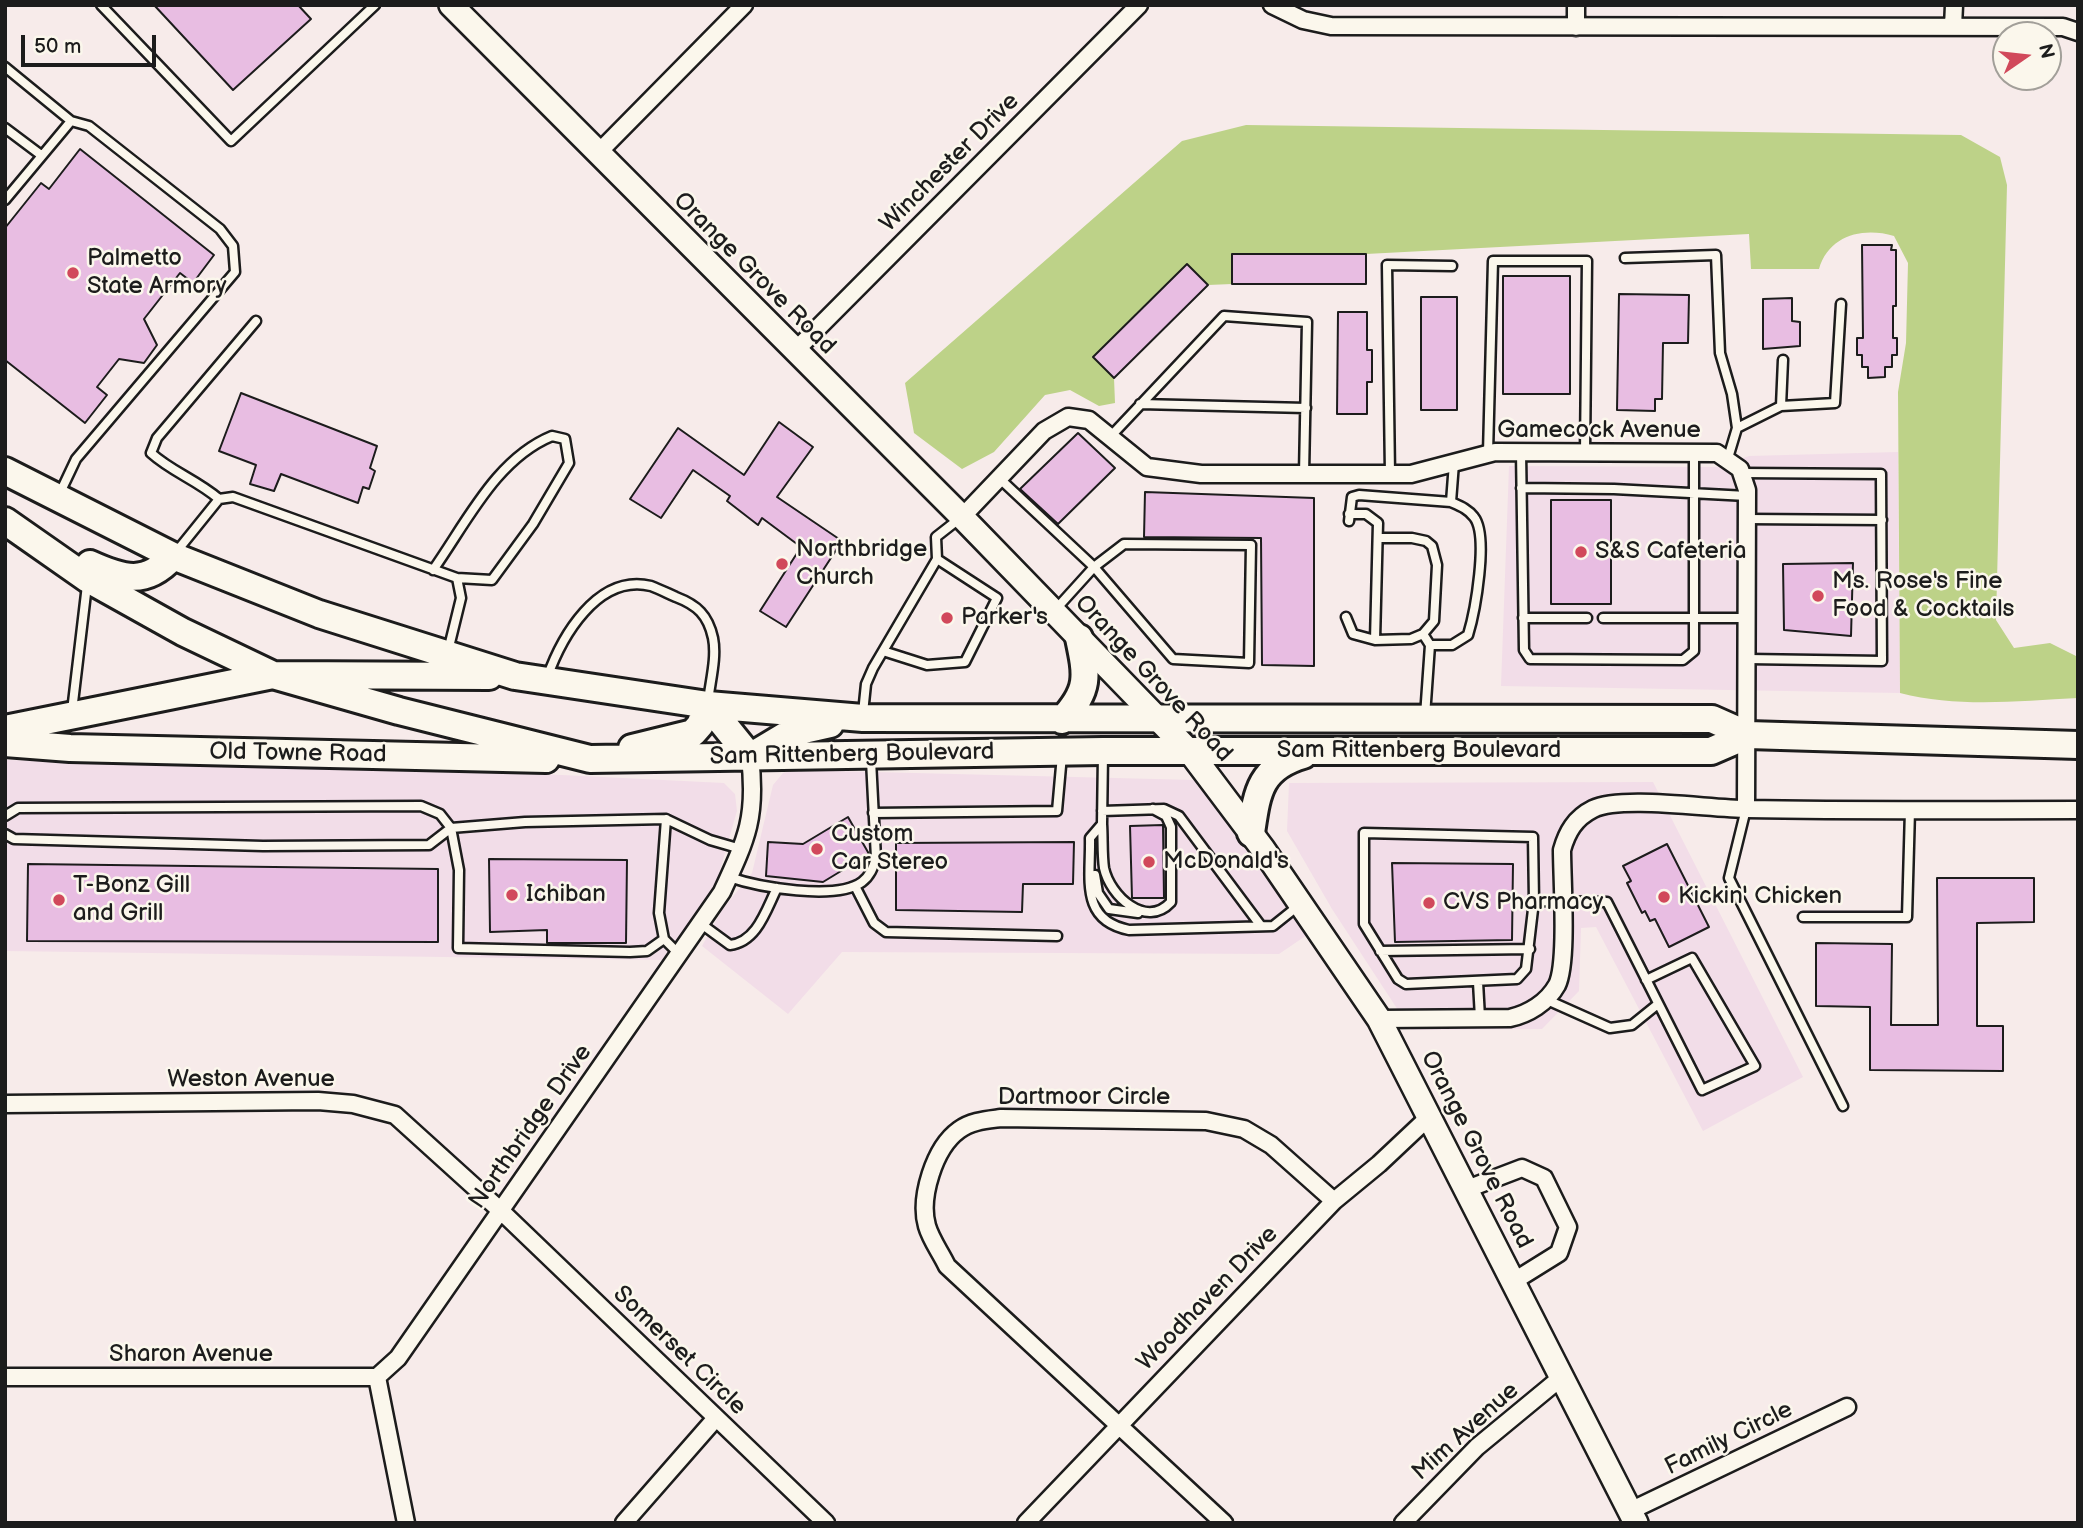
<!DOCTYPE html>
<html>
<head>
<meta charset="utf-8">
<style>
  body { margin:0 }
  #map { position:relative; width:2083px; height:1528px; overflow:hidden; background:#f7ebea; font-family:"Balsamiq Sans",sans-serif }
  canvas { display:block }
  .frame { position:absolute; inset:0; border:7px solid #1c1c1c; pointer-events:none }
  .north { position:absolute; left:1992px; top:21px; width:70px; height:70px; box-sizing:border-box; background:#fbf7ec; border:2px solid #a29f99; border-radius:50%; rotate:76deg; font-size:19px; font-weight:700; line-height:28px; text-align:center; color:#1c1c1c }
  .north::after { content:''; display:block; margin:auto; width:24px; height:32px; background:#d1495b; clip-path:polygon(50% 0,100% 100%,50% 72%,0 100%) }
  .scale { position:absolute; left:21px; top:35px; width:135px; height:32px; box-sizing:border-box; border:4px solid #1c1c1c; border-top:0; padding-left:9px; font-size:21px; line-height:24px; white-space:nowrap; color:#1c1c1c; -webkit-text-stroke:5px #fbf7ec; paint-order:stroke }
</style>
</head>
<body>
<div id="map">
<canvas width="2083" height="1528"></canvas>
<div class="frame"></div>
<div class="north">N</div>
<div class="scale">50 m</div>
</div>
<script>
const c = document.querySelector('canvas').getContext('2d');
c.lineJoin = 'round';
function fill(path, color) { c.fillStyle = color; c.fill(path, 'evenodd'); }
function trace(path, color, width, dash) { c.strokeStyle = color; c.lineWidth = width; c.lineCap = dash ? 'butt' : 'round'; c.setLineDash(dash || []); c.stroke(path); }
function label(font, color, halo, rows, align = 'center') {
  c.font = font + ' "Balsamiq Sans",sans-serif'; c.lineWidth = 5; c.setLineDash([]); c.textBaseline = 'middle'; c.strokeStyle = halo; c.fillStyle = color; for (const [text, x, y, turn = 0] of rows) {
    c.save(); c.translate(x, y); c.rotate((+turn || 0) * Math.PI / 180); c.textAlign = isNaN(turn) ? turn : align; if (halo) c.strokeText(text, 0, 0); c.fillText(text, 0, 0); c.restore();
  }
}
fill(new Path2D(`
  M1898,452L1900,693L1501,686L1509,466L1717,467L1749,456Z
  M5,760L460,770L724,783L735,794L737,811L716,884L663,960L5,951Z
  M794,770L1195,780L1307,935L1279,954L842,952L788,1014L702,946L722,910L752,873L773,785L783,773Z
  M1653,782L1803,1077L1703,1131L1596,927L1581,928L1579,991L1542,1029L1411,1030L1332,909L1287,831L1289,783Z`), '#f2dde8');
fill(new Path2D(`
  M1246,125L1961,135L2000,157L2007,185L1996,620L2014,648L2050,643L2078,657V698C2018,701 1958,708 1900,693L1898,392L1906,343L1908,263L1894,236C1863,227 1829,235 1819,269H1751L1749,234L1366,254H1233L1232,284L1208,285L1187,264L1093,357L1114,378L1115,403L1099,406L1070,390L1045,395L994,452L962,469L914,433L905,383L1182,141Z`), '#bdd288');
const building = new Path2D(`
  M154,5H298L311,19L233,90Z
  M80,149L214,255L193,283L180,273L144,319L157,345L144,363L119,359L97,387L107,395L85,423L5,360V228L41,183L49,189Z
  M1862,245H1892L1891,250H1896V306H1893V338H1897V355H1892V367H1885V377L1868,378V367H1862V355H1857V338H1863Z
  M1232,254H1366V284H1232Z
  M1187,264L1208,285L1114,378L1093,357Z
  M1503,276H1570V394H1503Z
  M1619,294L1689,295L1688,343H1663L1662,399H1655V411L1617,410Z
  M1421,297H1457V410H1421Z
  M1792,298V321L1800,322V346L1763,349V299Z
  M1338,312H1367V350H1372V382H1367V414H1337Z
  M241,393L377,446L370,468L375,471L369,489L363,487L358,503L281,474L274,491L250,484L256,465L219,451Z
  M779,422L813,447L777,497L842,541L786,627L760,611L801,547L762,518L758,525L727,501L730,496L693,470L661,518L630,499L678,428L744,475Z
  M1078,433L1115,468L1058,524L1020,489Z
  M1145,492L1314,498V666L1262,665L1261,538L1144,537Z
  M1551,500H1611V604H1551Z
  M1853,563L1851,636L1784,630L1783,564Z
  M848,817L869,854L823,882L766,876L768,842L803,844Z
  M1163,825L1164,898H1132L1130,826Z
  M1074,842L1073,884H1023L1022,912L896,910V843Z
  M1667,844L1709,927L1669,947L1655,919L1650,921L1645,911L1642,913L1627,883L1631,881L1623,866Z
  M489,859L627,860L626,943H547V930L490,932Z
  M1392,863L1513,864L1512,940L1395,942Z
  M28,864L438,869V942L27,941Z
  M1937,878H2034V922L1977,923V1026H2003V1071L1870,1070V1007L1816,1006V943L1892,944L1891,1025H1938Z`);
fill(building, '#e8bde2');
trace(building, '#1c1c1c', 2);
const lane = new Path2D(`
  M101,5L231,141L375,5
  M5,67L71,121L5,200
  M5,128L41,155
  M1625,258L1716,255L1720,353L1732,394L1737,428L1728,458
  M1140,404L1306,408
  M1781,406L1783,360
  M1737,428L1781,406L1835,403L1841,304
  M1110,437L1224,316L1307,322L1304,474
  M1521,452L1524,650L1530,659L1683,660L1694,651V453
  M1488,453L1493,261H1587L1585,452
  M1742,473L1881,474L1882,661L1748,659
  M1390,474L1387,265L1452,266
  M999,478L1094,567L1124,544L1251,545L1249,663L1173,659L1094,567L1056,609
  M1521,488L1614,489L1747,496
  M59,495L76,459L235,272L233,246L220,229L89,126L71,121
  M219,499C197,480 172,472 151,453L157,438L256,321
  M1451,502L1454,463
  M1349,514H1366L1378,523L1375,640
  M1747,519L1882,520
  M1349,521L1352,497L1359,495L1451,502C1460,506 1468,509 1474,517C1489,536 1475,612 1468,635L1452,645H1430
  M177,551L219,499L233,497L457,578L492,580L533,524L569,463L565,439L552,436C496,459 467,522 433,570
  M1346,617L1353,634L1375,640L1411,639L1423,634L1434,621L1437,565L1432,546L1426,541L1412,538H1380
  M1523,618H1587
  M1603,618H1748
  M1423,634L1430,645L1425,716
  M448,651L461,598L457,578
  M883,651L927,665L965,662L997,598L937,559
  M547,678C561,638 597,573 651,586C659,589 667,593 676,597C697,605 708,615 713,638C717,658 710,682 708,702
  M72,711L87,585
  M863,713L866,684L873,668L937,559L936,537L959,519
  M1103,754L1102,824L1090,838C1091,878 1079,920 1129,930L1273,926L1298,906
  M1746,809L1729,878L1843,1106
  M1102,811L1164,809L1179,816L1261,926
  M873,813L1057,811L1062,755
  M5,816L18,808L421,806L440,814L451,828L429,845L263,846L14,839L5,834
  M666,819L659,913L664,939L679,954
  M1102,824C1103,838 1102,854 1104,868C1110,896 1146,929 1171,902V827L1166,816L1153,809
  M1095,875L1098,893L1109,909L1138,913
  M729,877C758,887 836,901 862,882C870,876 873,868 876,858L871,760
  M855,886L874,923L886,932L1057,936
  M1534,901L1526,969L1517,979L1406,984L1398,979L1364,924V833L1533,837L1534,901L1607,902L1702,1090L1755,1066L1692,958L1646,980
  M1803,917H1907L1910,810
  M700,923L730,945C757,942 766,910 777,888
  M664,939L647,951L630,952L458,948L459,870L451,828L525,822L666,819L710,840L741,849
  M1380,951L1530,949
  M1478,982L1480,1018
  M1545,999L1610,1028L1632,1025L1658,1004`);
const street = new Path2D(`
  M1272,5L1303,20L1331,26L2063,27L2078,32
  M1576,5V27
  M1953,27L1954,5
  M598,153L744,5
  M794,352L1139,5
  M962,517L1044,431L1068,417L1089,420L1147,467L1201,474H1411L1495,452L1717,453L1740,469L1747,490L1746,809
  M1379,1019L1510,1018C1528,1014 1547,1003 1557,985C1568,963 1562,879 1562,850C1567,832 1575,818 1593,809C1622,795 1710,809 1747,809C1857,811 1967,810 2078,810
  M5,1104L318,1101L353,1104L395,1115L501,1211L826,1523
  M1467,1189L1522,1168L1544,1178L1568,1227L1559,1253L1514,1281
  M5,1377H377
  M1630,1511L1847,1407
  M406,1523L377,1377L398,1358L722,892C747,838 757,817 750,757
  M624,1523L716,1418
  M1026,1523L1334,1201L1379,1164L1430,1116
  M1224,1523L947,1266C941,1253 931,1240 927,1226C919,1198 934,1148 959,1130C971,1121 986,1120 1001,1118L1206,1121L1244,1129L1271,1145L1334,1201
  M1403,1523L1477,1447L1563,1376`);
const secondary = new Path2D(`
  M451,5L962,517L1190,752L1263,849L1379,1019L1636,1523`);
const primary = new Path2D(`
  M5,471L173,556L319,614L515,676L708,705L863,718L1712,719L1748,735L2078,745
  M5,521L88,579L183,632L273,675L399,711L590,759L1103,751H1711L1748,735
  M90,564C123,579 146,586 173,556
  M1062,720C1090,690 1087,676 1079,638
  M5,729L273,675L489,676
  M5,743L70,748L546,759
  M632,748L693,733L700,725L708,705L750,757
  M750,757L790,733L830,724
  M1251,833C1257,793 1259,768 1303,755`);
trace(lane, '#1c1c1c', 13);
trace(street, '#1c1c1c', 21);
trace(secondary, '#1c1c1c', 28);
trace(primary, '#1c1c1c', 32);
trace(lane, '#fbf7ec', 8);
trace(street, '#fbf7ec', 16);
trace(secondary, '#fbf7ec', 23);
trace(primary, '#fbf7ec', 26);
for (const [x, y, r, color] of [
  [73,273,7,"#d1495b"],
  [1581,552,7,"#d1495b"],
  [782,564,7,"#d1495b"],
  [1818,596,7,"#d1495b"],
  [947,618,7,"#d1495b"],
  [817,849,7,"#d1495b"],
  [1149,862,7,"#d1495b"],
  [512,895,7,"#d1495b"],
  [1664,897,7,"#d1495b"],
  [59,900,7,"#d1495b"],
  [1429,903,7,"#d1495b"]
]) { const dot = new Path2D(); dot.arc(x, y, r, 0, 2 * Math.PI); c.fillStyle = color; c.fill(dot); trace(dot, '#fbf7ec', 2.5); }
label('24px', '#1c1c1c', '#fbf7ec', [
  ["Winchester Drive",950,163,-45],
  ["Orange Grove Road",754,274,45],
  ["Gamecock Avenue",1599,431],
  ["Orange Grove Road",1153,679,47],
  ["Sam Rittenberg Boulevard",1419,751],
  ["Old Towne Road",298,754,1],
  ["Sam Rittenberg Boulevard",852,755,-1],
  ["Weston Avenue",251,1080],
  ["Dartmoor Circle",1084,1098],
  ["Northbridge Drive",531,1127,-55],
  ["Orange Grove Road",1476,1150,63],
  ["Woodhaven Drive",1208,1299,-46],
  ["Somerset Circle",679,1351,44],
  ["Sharon Avenue",191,1355],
  ["Mim Avenue",1466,1432,-42],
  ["Family Circle",1729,1439,-26]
]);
label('24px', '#1c1c1c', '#fbf7ec', [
  ["Palmetto",87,259],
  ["State Armory",87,287],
  ["Northbridge",796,550],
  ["Church",796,578],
  ["S&S Cafeteria",1595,552],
  ["Ms. Rose's Fine",1832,582],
  ["Food & Cocktails",1832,610],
  ["Parker's",961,618],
  ["Custom",831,835],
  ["Car Stereo",831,863],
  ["McDonald's",1163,862],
  ["T-Bonz Gill",73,886],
  ["and Grill",73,914],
  ["Ichiban",526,895],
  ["Kickin' Chicken",1678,897],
  ["CVS Pharmacy",1443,903]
], 'left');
</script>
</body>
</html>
